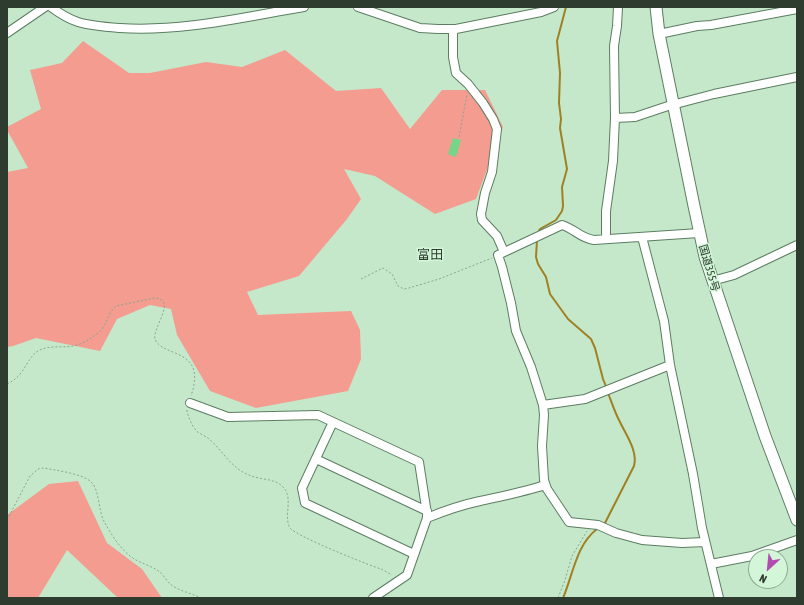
<!DOCTYPE html>
<html>
<head>
<meta charset="utf-8">
<style>
  body { margin:0 }
  #map { position:relative; width:804px; height:605px; overflow:hidden; background:#c5e8ca; font-family:"Asap Condensed",sans-serif }
  canvas { display:block }
  .frame { position:absolute; inset:0; border:8px solid #2e3c30; pointer-events:none }
  .north { position:absolute; left:748px; top:549px; width:40px; height:40px; box-sizing:border-box; background:#d2f6d7; border:1px solid #90ac94; border-radius:50%; rotate:207deg; font-size:11px; font-weight:700; line-height:16px; text-align:center; color:#2e3c30 }
  .north::after { content:''; display:block; margin:auto; width:14px; height:18px; background:#b44cb0; clip-path:polygon(50% 0,100% 100%,50% 72%,0 100%) }
</style>
</head>
<body>
<div id="map">
<canvas width="804" height="605"></canvas>
<div class="frame"></div>
<div class="north">N</div>
</div>
<script>
const c = document.querySelector('canvas').getContext('2d');
c.lineJoin = 'round';
function fill(path, color) { c.fillStyle = color; c.fill(path, 'evenodd'); }
function trace(path, color, width, dash) { c.strokeStyle = color; c.lineWidth = width; c.lineCap = dash ? 'butt' : 'round'; c.setLineDash(dash || []); c.stroke(path); }
function label(font, color, halo, rows, align = 'center') {
  c.font = font + ' "Asap Condensed","Noto Sans JP",sans-serif'; c.lineWidth = 3; c.setLineDash([]); c.textBaseline = 'middle'; c.strokeStyle = halo; c.fillStyle = color; for (const [text, x, y, turn = 0] of rows) {
    c.save(); c.translate(x, y); c.rotate((+turn || 0) * Math.PI / 180); c.textAlign = isNaN(turn) ? turn : align; if (halo) c.strokeText(text, 0, 0); c.fillText(text, 0, 0); c.restore();
  }
}
fill(new Path2D(`
  M83,41L129,73H150L206,62L242,67L285,50L336,91L381,88L410,129L442,90H485L503,127L476,199L435,214L375,176L344,169L361,199L347,219L299,276L247,292L258,315L351,311L360,330L361,359L348,391L256,408L210,391L177,335L171,309L150,305L117,319L100,351L36,338L13,346L7,347V172L28,168L7,130V127L41,109L30,70L62,63Z
  M78,481L107,543L142,569L162,598H118L67,550L38,598H7V515L49,484Z`), '#f39c8f');
trace(new Path2D(`
  M539,231L540,229L556,220L562,211L563,206L562,187L567,169L560,128L561,119L559,103L560,73L557,41L566,7
  M537,240L536,257L538,264L546,277L550,294L568,319L591,339L595,348L603,379L607,389
  M605,523L634,466C638,451 626,435 620,422C615,413 612,403 608,393
  M563,598C573,575 576,545 597,529`), '#9f8023', 2);
fill(new Path2D(`
  M453,138L461,140L456,157L448,154Z`), '#75d589');
const minor = new Path2D(`
  M51,7C59,13 69,19 78,22C91,26 106,27 120,28C183,32 243,17 304,7
  M358,7L420,28L438,29H456L541,12L554,7
  M453,29V57L456,73L468,84L483,103L493,119L497,129L492,172L485,193L481,214L482,220L497,236L504,252
  M7,33L45,7
  M659,34L697,26L711,25L797,9
  M615,118L635,117L668,106L714,94L797,77
  M699,233L594,240C580,238 575,229 562,225L498,255L502,267L511,303L516,331L531,367L543,405L544,415L542,446L544,480L547,489L569,522L598,525L616,533L642,540L682,543L705,542
  M642,237L664,321L670,365L693,474L702,528L719,598
  M606,239V211L613,161L615,118L614,46L617,26L618,7
  M712,281L734,275L797,245
  M190,403L228,417L318,415L419,462L427,514V518L407,575L373,598
  M543,405L585,399L670,365
  M333,422L302,488L305,503L414,554
  M316,459L427,511
  M427,518C444,511 461,505 480,501C502,496 524,492 545,485
  M711,564L752,556L797,540`);
const highway = new Path2D(`
  M656,7L659,34L694,206L705,257L765,436L797,520`);
trace(minor, '#5c7d62', 10);
trace(highway, '#5c7d62', 13);
trace(new Path2D(`
  M459,137L467,94
  M361,279L383,268L392,274L398,286L404,289L409,288L439,279L492,258
  M7,384C13,381 17,378 21,373C27,365 30,356 38,351C50,344 64,349 77,345C84,343 92,338 98,333C107,326 108,312 116,306L154,298C178,299 152,328 155,339C161,356 200,349 194,384C194,388 192,392 191,396
  M187,410V412C189,418 191,424 195,429C198,434 205,435 209,439C223,451 231,468 249,475C259,480 275,478 283,487C294,498 283,516 290,528C296,536 368,565 381,569L392,575
  M7,520L30,476L38,469L43,468C55,470 85,474 92,483C100,492 98,512 105,523C112,536 123,553 136,560C144,564 153,567 160,572C164,576 167,581 170,584C179,591 191,593 201,598
  M558,598L565,580L572,556L587,531`), '#8aa48d', 1, [2, 2]);
trace(minor, '#fff', 8);
trace(highway, '#fff', 11);
label('11px', '#2e3c30', '#d2f6d7', [
  ["国道355号",709,268,74]
]);
label('13px', '#2e3c30', '#d2f6d7', [
  ["富田",430,255]
]);
</script>
</body>
</html>
